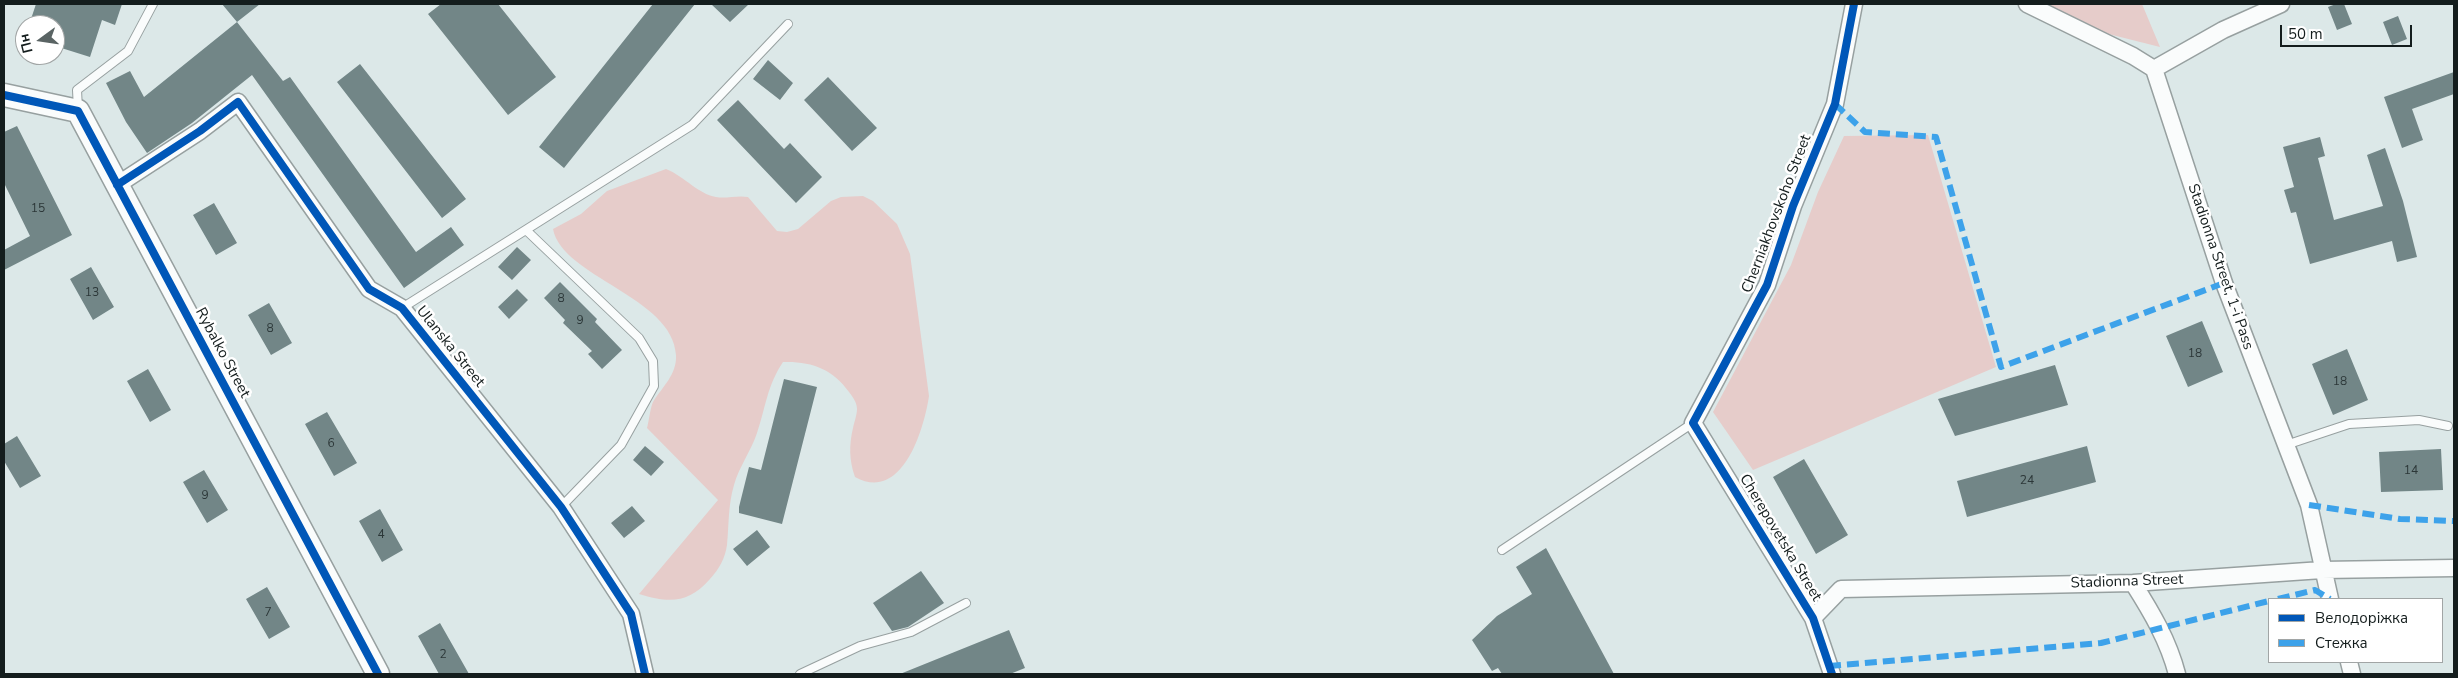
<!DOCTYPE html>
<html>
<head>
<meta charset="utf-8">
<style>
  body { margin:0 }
  #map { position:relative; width:2458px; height:678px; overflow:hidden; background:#dce8e8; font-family:"Nunito Sans",sans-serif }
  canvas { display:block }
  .frame { position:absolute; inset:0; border:5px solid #141d1d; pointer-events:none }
  .legend { position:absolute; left:2268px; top:598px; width:175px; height:65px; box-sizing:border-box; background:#fff; border:1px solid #a1a5a5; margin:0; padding:6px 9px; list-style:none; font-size:15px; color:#141d1d }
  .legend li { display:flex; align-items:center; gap:10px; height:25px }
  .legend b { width:25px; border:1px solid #a1a5a5 }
  .north { position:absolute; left:15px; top:15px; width:50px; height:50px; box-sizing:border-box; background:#fff; border:1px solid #a1a5a5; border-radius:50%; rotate:256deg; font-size:14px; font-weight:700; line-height:20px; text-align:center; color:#141d1d }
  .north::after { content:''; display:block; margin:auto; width:18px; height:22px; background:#5a6464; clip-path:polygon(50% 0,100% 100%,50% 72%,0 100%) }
  .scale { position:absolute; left:2280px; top:25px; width:132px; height:22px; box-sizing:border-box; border:2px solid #141d1d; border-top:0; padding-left:6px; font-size:15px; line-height:18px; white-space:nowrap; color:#141d1d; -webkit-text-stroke:4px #fff; paint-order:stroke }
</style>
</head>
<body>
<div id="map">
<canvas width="2458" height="678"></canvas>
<div class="frame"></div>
<ul class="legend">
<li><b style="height:6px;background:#0057b8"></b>Велодоріжка</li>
<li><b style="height:6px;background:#3da2ea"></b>Стежка</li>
</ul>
<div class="north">Пн</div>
<div class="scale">50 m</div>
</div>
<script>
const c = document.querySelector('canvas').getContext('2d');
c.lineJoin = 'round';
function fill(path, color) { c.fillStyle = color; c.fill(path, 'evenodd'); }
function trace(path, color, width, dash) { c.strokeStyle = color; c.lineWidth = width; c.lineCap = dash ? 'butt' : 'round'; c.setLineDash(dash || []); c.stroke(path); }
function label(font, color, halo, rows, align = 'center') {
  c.font = font + ' "Nunito Sans",sans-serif'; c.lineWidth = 5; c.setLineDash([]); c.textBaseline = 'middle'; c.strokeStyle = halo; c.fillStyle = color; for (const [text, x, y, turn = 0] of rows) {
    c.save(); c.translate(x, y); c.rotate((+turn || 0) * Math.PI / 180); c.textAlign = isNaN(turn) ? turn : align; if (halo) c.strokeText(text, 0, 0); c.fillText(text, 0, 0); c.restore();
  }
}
fill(new Path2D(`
  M2021,4H2142L2160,47L2045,18Z
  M1928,135L1996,367L1753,470L1713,412L1791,265L1818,192L1844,136Z
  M666,169C684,176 698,194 716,197C726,199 737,195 748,197L777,231L787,232L798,229L831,201L841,197L863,196L873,201L897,224L910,254L929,396C924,430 902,503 855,477C849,460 849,445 853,428C854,423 857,415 857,409C857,403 853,397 849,392C833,369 811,361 783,362C767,386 766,406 757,433C751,451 739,467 734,485C728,505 729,525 727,545C725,559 719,569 710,579C688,604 669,603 639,594L718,500L647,428C649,421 650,409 653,402C662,387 677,375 676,355C673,297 562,277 553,229L581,214L607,191Z`), '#e6ccca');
fill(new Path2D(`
  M36,4H122L115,25L102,20L90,57L55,46V25H29Z
  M222,4H260L237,22Z
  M441,4H498L556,77L508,115L428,14Z
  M653,4H695L564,168L539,147Z
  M711,4H749L730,22Z
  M2336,4H2344L2352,24L2337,30L2328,7Z
  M2398,16L2407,39L2392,45L2383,22Z
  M237,22L283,81L290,77L416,252L451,227L464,245L404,288L252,75L192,123L147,153L126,122L106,83L130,71L144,97Z
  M768,60L793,83L780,100L753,79Z
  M360,64L466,199L442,218L337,82Z
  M2454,72V94L2412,109L2423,140L2402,148L2384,97Z
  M828,77L877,128L852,151L804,100Z
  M738,100L784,149L790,143L822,177L796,203L717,120Z
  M17,126L72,235L4,270V250L30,236L4,183V132Z
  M2320,137L2325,156L2318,158L2334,220L2383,206L2367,155L2385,148L2403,201L2417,257L2397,262L2392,241L2310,264L2296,212L2291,213L2284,190L2294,187L2283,147Z
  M214,203L237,243L216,255L193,215Z
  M517,247L531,260L512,280L498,267Z
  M91,267L114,307L93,320L70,279Z
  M560,282L597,319L595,322L622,350L602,369L588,354L592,351L563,323L565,320L544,298Z
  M517,289L528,300L509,319L498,307Z
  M269,303L292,343L271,355L248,315Z
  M2202,321L2223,372L2188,387L2166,336Z
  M2347,349L2368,400L2333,415L2312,364Z
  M2055,365L2068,405L1955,436L1938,399Z
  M148,369L171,410L150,422L127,381Z
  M784,379L817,387L782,524L739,513V507L749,467L761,470Z
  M327,412L357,463L334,476L305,424Z
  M17,436L41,476L20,488L4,461V444Z
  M645,446L664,462L651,476L633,460Z
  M2087,446L2096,482L1967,517L1957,481Z
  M2441,449L2443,490L2381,492L2379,452Z
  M1804,459L1848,535L1816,554L1773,477Z
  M204,470L228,510L207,523L183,482Z
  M632,506L645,521L624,538L611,523Z
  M380,509L403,550L382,562L359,521Z
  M757,530L770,547L747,566L733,549Z
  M1546,548L1614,674H1502L1498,668L1492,671L1472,640L1497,616L1532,594L1516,567Z
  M921,571L944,603L908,627L892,631L873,603Z
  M267,587L290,627L269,639L246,599Z
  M440,623L469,674H439L418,636Z
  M1009,630L1025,668L1010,674H900Z`), '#728687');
const lane = new Path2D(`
  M78,109L77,90L128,51L153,4
  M526,230L639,338L653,361L654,386L621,445L561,507
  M402,308L692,125L788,24
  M2286,445L2349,424L2419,420L2448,426
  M1502,550L1693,423
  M800,674L860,646L911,632L966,603`);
const street = new Path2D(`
  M2027,4L2133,56L2154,69L2224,283L2309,505L2330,599
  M2154,69L2223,30L2281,4
  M117,185L200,131L238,102L369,289L402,308L561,507L631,614L645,674
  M2133,583C2152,613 2168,640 2177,674
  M1813,618L1841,589L2133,583L2322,570L2454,568
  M2349,662L2352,674
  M1832,674L1813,618L1693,423L1767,285L1793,206L1835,104L1854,4`);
const secondary = new Path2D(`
  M4,95L78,111L378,674`);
trace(lane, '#97a0a0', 10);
trace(street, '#97a0a0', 19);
trace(secondary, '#97a0a0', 25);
trace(lane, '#fafcfc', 8);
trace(street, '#fafcfc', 16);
trace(secondary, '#fafcfc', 22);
trace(new Path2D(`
  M1835,104L1865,132L1936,137L2001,367L2224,283
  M2309,505L2400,519L2454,521
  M2278,599L2315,590L2330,599
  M1829,666L2101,643L2269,601`), '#3da2ea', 6, [12, 6]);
trace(new Path2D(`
  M4,95L78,111L378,674
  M117,185L200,131L238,102L369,289L402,308L561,507L631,614L645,674
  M1832,674L1813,618L1693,423L1767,285L1793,206L1835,104L1854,4`), '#0057b8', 8);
label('12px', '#2c3738', null, [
  ["15",38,209],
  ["13",92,293],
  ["8",561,299],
  ["9",580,321],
  ["8",270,329],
  ["18",2195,354],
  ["18",2340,382],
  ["6",331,444],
  ["14",2411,471],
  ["24",2027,481],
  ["9",205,496],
  ["4",381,535],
  ["7",268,613],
  ["2",443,655]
]);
label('15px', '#141d1d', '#fff', [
  ["Cherniakhovskoho Street",1777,214,-69],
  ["Stadionna Street, 1-i Pass",2220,267,71],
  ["Ulanska Street",450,347,51],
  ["Rybalko Street",222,353,62],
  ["Cherepovetska Street",1780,538,59],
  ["Stadionna Street",2127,582,-2]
]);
</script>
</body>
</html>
